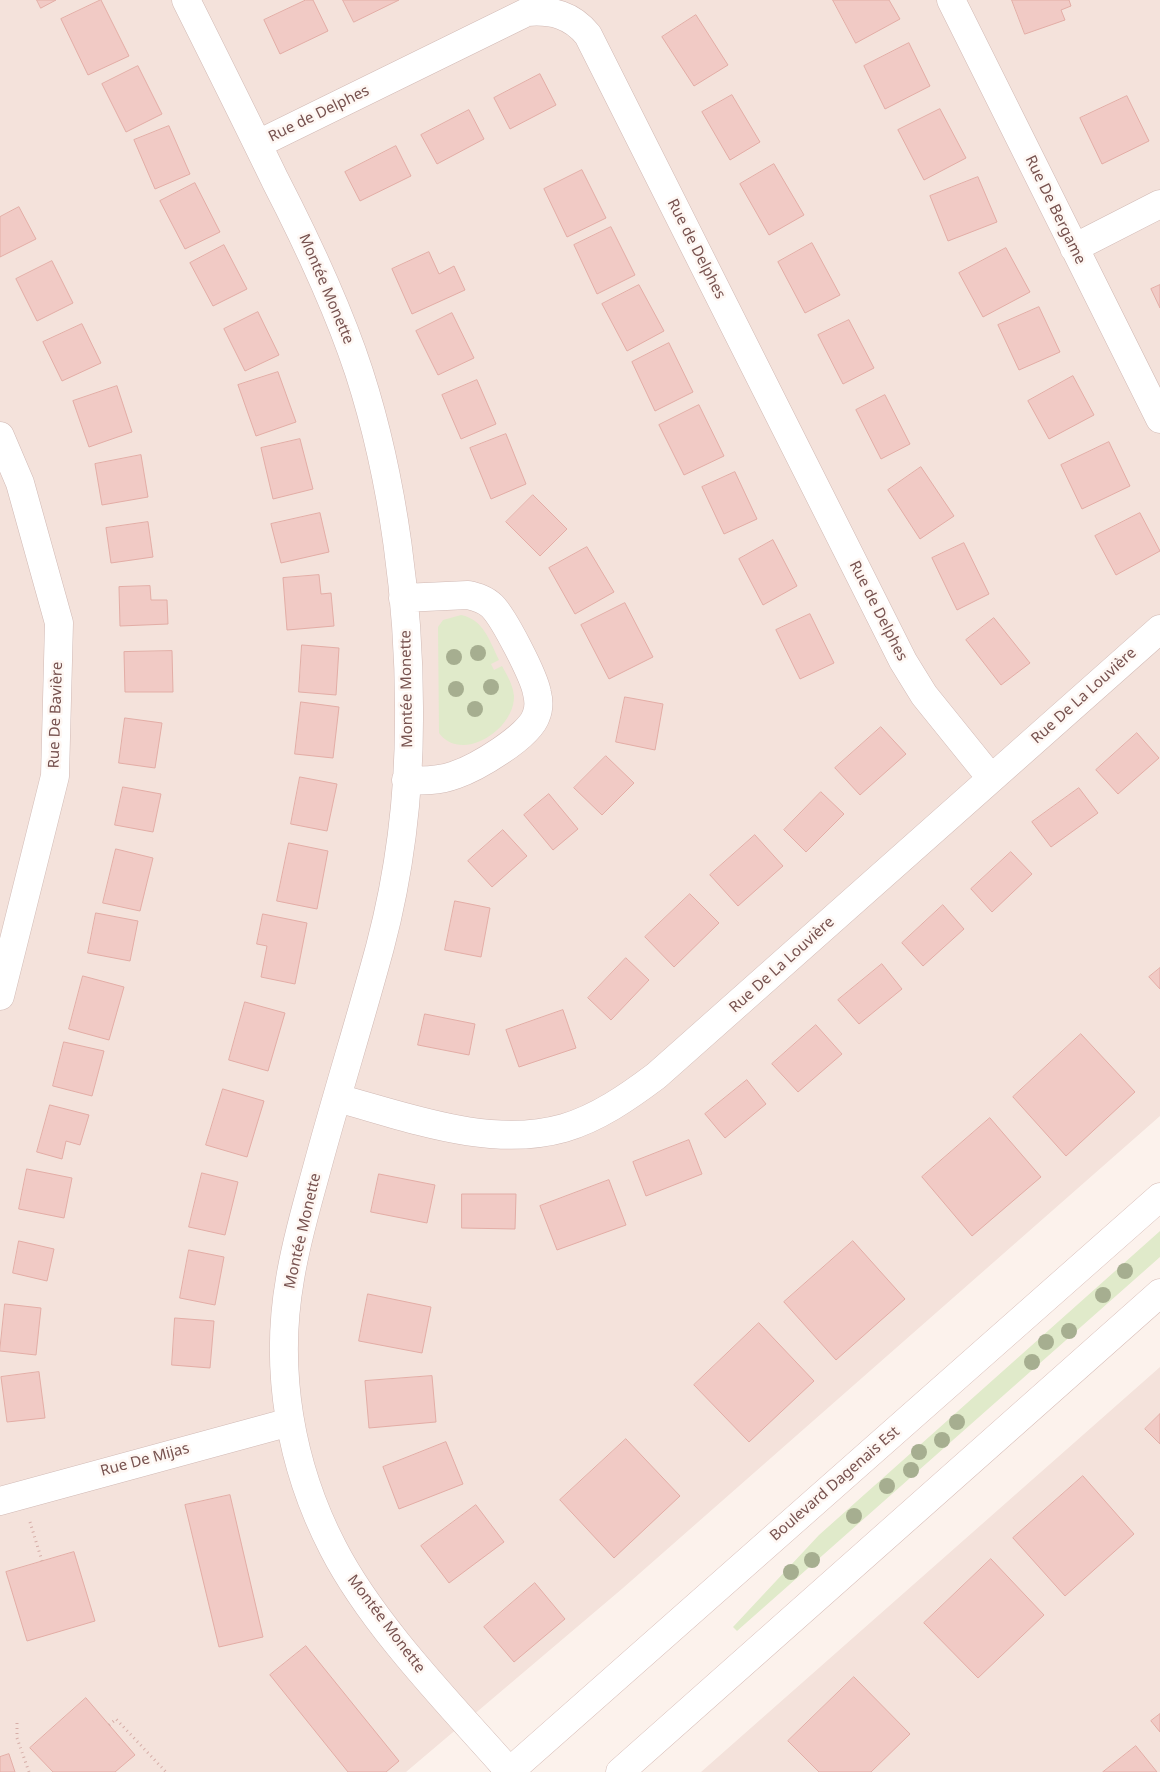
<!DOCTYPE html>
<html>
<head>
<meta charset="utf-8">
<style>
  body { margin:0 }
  canvas { display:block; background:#fcf2ec }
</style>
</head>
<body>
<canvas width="1160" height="1772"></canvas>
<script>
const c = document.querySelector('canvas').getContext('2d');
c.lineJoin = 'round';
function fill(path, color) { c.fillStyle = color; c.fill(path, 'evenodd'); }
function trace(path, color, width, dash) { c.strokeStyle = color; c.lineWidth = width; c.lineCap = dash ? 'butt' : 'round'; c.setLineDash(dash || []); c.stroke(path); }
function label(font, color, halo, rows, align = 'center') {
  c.font = font + ' "Noto Sans",sans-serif'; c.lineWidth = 5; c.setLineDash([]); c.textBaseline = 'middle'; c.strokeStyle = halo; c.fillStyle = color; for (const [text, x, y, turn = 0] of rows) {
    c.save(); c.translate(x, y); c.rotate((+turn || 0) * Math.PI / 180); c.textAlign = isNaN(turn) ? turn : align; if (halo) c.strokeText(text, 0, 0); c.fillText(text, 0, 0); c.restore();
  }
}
fill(new Path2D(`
  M0,0H1160V1116L623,1588L406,1772H0Z
  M1160,1367V1772H701Z`), '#f4e2db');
fill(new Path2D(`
  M461,615C484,620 489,640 499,660L491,664L494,670L502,666C507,675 513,685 514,696C515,729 462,764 439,733L438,627L443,620Z
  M1160,1231V1257L737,1631L733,1627L819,1535Z`), '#e0eaca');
const building = new Path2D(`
  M37,0H56L41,8Z
  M101,0L129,56L88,75L61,19Z
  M306,0H313L328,31L280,54L264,20Z
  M343,0H399L354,22Z
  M833,0H889L900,19L856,43Z
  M1012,0H1069L1071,6L1061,10L1065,20L1025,34Z
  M696,15L728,65L694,86L662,37Z
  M909,43L930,86L885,109L864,66Z
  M138,66L162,114L126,132L102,84Z
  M540,74L556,105L510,129L494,98Z
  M732,95L760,142L730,160L702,112Z
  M1127,96L1149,141L1102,164L1080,118Z
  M940,109L966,158L924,180L898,130Z
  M469,110L484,139L437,164L421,135Z
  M169,126L190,174L155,189L134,140Z
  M396,146L411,176L360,201L345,172Z
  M774,164L804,215L769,235L740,184Z
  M582,170L606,218L567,237L544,189Z
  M978,177L997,222L948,241L930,196Z
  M195,183L220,232L185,249L160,201Z
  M19,207L36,239L0,257V217Z
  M611,227L635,275L597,294L574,245Z
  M812,243L840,295L805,313L778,262Z
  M224,245L247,289L213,306L190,263Z
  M1006,248L1030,292L983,317L959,273Z
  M429,252L439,274L454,266L465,290L412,314L392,269Z
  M52,261L73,303L37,321L16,279Z
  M639,285L664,331L627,351L602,304Z
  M1160,285V308L1151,289Z
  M1039,307L1060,352L1019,370L998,325Z
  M258,312L279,355L245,371L224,329Z
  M452,313L474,358L438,375L416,331Z
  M849,320L874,368L843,384L818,335Z
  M82,324L101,363L62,381L43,342Z
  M669,343L693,392L655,411L632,362Z
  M278,372L296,422L256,436L238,385Z
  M1073,376L1094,415L1049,439L1028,401Z
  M477,380L496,424L461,439L442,395Z
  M117,386L132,432L89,447L73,401Z
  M885,395L910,444L881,459L856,410Z
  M699,405L724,456L684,475L659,425Z
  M506,434L526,484L491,499L470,448Z
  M300,439L313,489L273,499L261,448Z
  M1109,442L1130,486L1082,509L1061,465Z
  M141,455L148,497L102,505L95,464Z
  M921,467L954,516L920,539L888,490Z
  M735,472L757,519L724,534L702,487Z
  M533,495L567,529L540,556L506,522Z
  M320,513L329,552L281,563L271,524Z
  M1140,513L1160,551L1116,575L1095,536Z
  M148,522L153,557L111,563L106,528Z
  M773,540L797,586L763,605L739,559Z
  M964,543L989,594L957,610L932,558Z
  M587,547L614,592L575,614L549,568Z
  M319,575L321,594L331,593L334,626L287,630L283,578Z
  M150,586L151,600H167L168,624L120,626L119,587Z
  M625,603L653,657L609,679L581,625Z
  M810,614L834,663L800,679L776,630Z
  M994,618L1030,663L1001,685L966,640Z
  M302,645L339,648L336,695L299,692Z
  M172,651L173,692H125L124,652Z
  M625,697L663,704L655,750L616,742Z
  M301,702L339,707L333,758L295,754Z
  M125,718L162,723L155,768L119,763Z
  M881,727L906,754L860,795L835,768Z
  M1137,733L1159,758L1118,794L1096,770Z
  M606,756L634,783L602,815L574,788Z
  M300,777L337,784L327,831L291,824Z
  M123,787L161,794L153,832L115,825Z
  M1079,788L1098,813L1051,847L1032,822Z
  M821,792L844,814L806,852L784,830Z
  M549,794L578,829L553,850L524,815Z
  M503,830L527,856L492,887L468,861Z
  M755,835L783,866L738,906L710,875Z
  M289,843L328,851L317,909L277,901Z
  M116,849L153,858L140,911L103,903Z
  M1011,852L1032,874L992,912L971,889Z
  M690,894L719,923L674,967L645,937Z
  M455,901L490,908L481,957L445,950Z
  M943,905L964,929L923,966L902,943Z
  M96,913L138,921L130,961L88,953Z
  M263,914L307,923L295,984L261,977L267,946L257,944Z
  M626,958L649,980L611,1020L588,998Z
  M882,964L902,989L859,1024L838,1000Z
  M1160,968V989L1149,977Z
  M83,976L124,987L109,1040L69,1029Z
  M245,1002L285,1013L268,1071L229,1060Z
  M563,1010L576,1048L519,1067L506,1030Z
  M425,1014L475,1024L469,1055L418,1045Z
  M816,1025L842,1054L798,1092L772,1064Z
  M1081,1034L1135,1092L1066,1156L1013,1097Z
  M64,1042L104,1051L92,1096L53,1086Z
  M747,1080L766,1104L725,1138L705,1114Z
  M223,1089L264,1101L247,1157L206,1145Z
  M50,1105L89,1115L80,1145L66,1141L62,1159L37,1152Z
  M990,1118L1041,1177L972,1236L922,1177Z
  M689,1140L702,1174L646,1196L633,1162Z
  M27,1169L72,1178L64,1218L19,1209Z
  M202,1173L238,1182L225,1235L189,1227Z
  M379,1174L435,1185L427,1223L371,1212Z
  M609,1180L626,1225L557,1250L540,1206Z
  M462,1194H516L515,1229L462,1228Z
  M19,1241L54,1249L47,1281L13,1273Z
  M853,1241L905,1299L836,1360L784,1302Z
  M189,1250L224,1257L215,1305L180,1298Z
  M368,1294L431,1307L422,1353L359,1341Z
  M5,1304L41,1308L36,1355L0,1351Z
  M175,1318L214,1321L210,1368L172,1365Z
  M759,1323L814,1381L749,1442L694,1385Z
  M39,1372L45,1418L7,1422L1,1377Z
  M432,1376L436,1422L369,1428L365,1381Z
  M1160,1414V1444L1145,1429Z
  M626,1439L680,1496L614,1558L560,1500Z
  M446,1442L463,1484L399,1509L383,1467Z
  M1083,1476L1134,1534L1065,1596L1013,1538Z
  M230,1495L263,1637L219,1647L185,1505Z
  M476,1505L504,1542L449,1583L421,1546Z
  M74,1552L95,1621L27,1641L6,1572Z
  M991,1559L1044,1615L978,1678L924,1623Z
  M535,1583L565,1619L514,1662L484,1627Z
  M306,1646L399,1761L386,1772H348L270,1675Z
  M854,1677L910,1734L871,1772H819L788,1741Z
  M86,1698L135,1755L115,1772H53L30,1748Z
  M1160,1714V1732L1151,1721Z
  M1136,1746L1157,1772H1103Z
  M9,1754L15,1772H0V1757Z`);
fill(building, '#f1cac5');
trace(building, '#e3ada6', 1);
const street = new Path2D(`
  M186,0C216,60 246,120 275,180C307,242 337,305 359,372C394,480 410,607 409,720C409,796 399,875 380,947C360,1021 337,1094 317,1168C307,1205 296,1241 290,1279C274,1370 290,1465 333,1548C373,1626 451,1705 510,1772
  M951,0L1160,419
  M258,144L527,12C552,10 572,15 588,35L903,661L924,695L991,778
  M1074,248L1160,204
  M0,436L20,483L59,623L55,776L0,996
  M403,598L468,595C477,597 485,599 492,606C504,618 534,676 537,693C539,701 539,709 536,716C529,737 476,768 455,775C439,781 423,781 406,780
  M337,1098C408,1117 490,1149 564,1128C598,1118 628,1097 656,1076L1160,629
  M0,1501L290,1422`);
const secondary = new Path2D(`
  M509,1772L1160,1197
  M620,1772L1160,1293`);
trace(street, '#d1b9b4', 29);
trace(secondary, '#d6bab4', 29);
trace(new Path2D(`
  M30,1522L42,1561
  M17,1723V1738L29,1772
  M109,1725L116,1719L166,1772`), '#d6ada7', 3, [1, 4]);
trace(street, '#fff', 28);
trace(secondary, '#fff', 28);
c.fillStyle = '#a6ae90';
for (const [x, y] of [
  [478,653],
  [454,657],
  [491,687],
  [456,689],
  [475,709],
  [1125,1271],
  [1103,1295],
  [1069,1331],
  [1046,1342],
  [1032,1362],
  [957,1422],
  [942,1440],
  [919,1452],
  [911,1470],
  [887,1486],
  [854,1516],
  [812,1560],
  [791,1572]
]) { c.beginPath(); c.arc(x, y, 8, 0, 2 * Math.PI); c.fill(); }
label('15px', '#77524f', '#fef7f3', [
  ["Rue de Delphes",319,114,-26],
  ["Rue De Bergame",1055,210,64],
  ["Rue de Delphes",696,249,63],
  ["Montée Monette",326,289,67],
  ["Rue de Delphes",878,611,63],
  ["Montée Monette",407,689,-91],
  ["Rue De La Louvière",1084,696,-42],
  ["Rue De Bavière",56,715,-88],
  ["Rue De La Louvière",782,965,-42],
  ["Montée Monette",303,1231,-77],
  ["Rue De Mijas",145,1460,-15],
  ["Boulevard Dagenais Est",835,1484,-41],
  ["Montée Monette",386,1624,53]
]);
</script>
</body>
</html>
